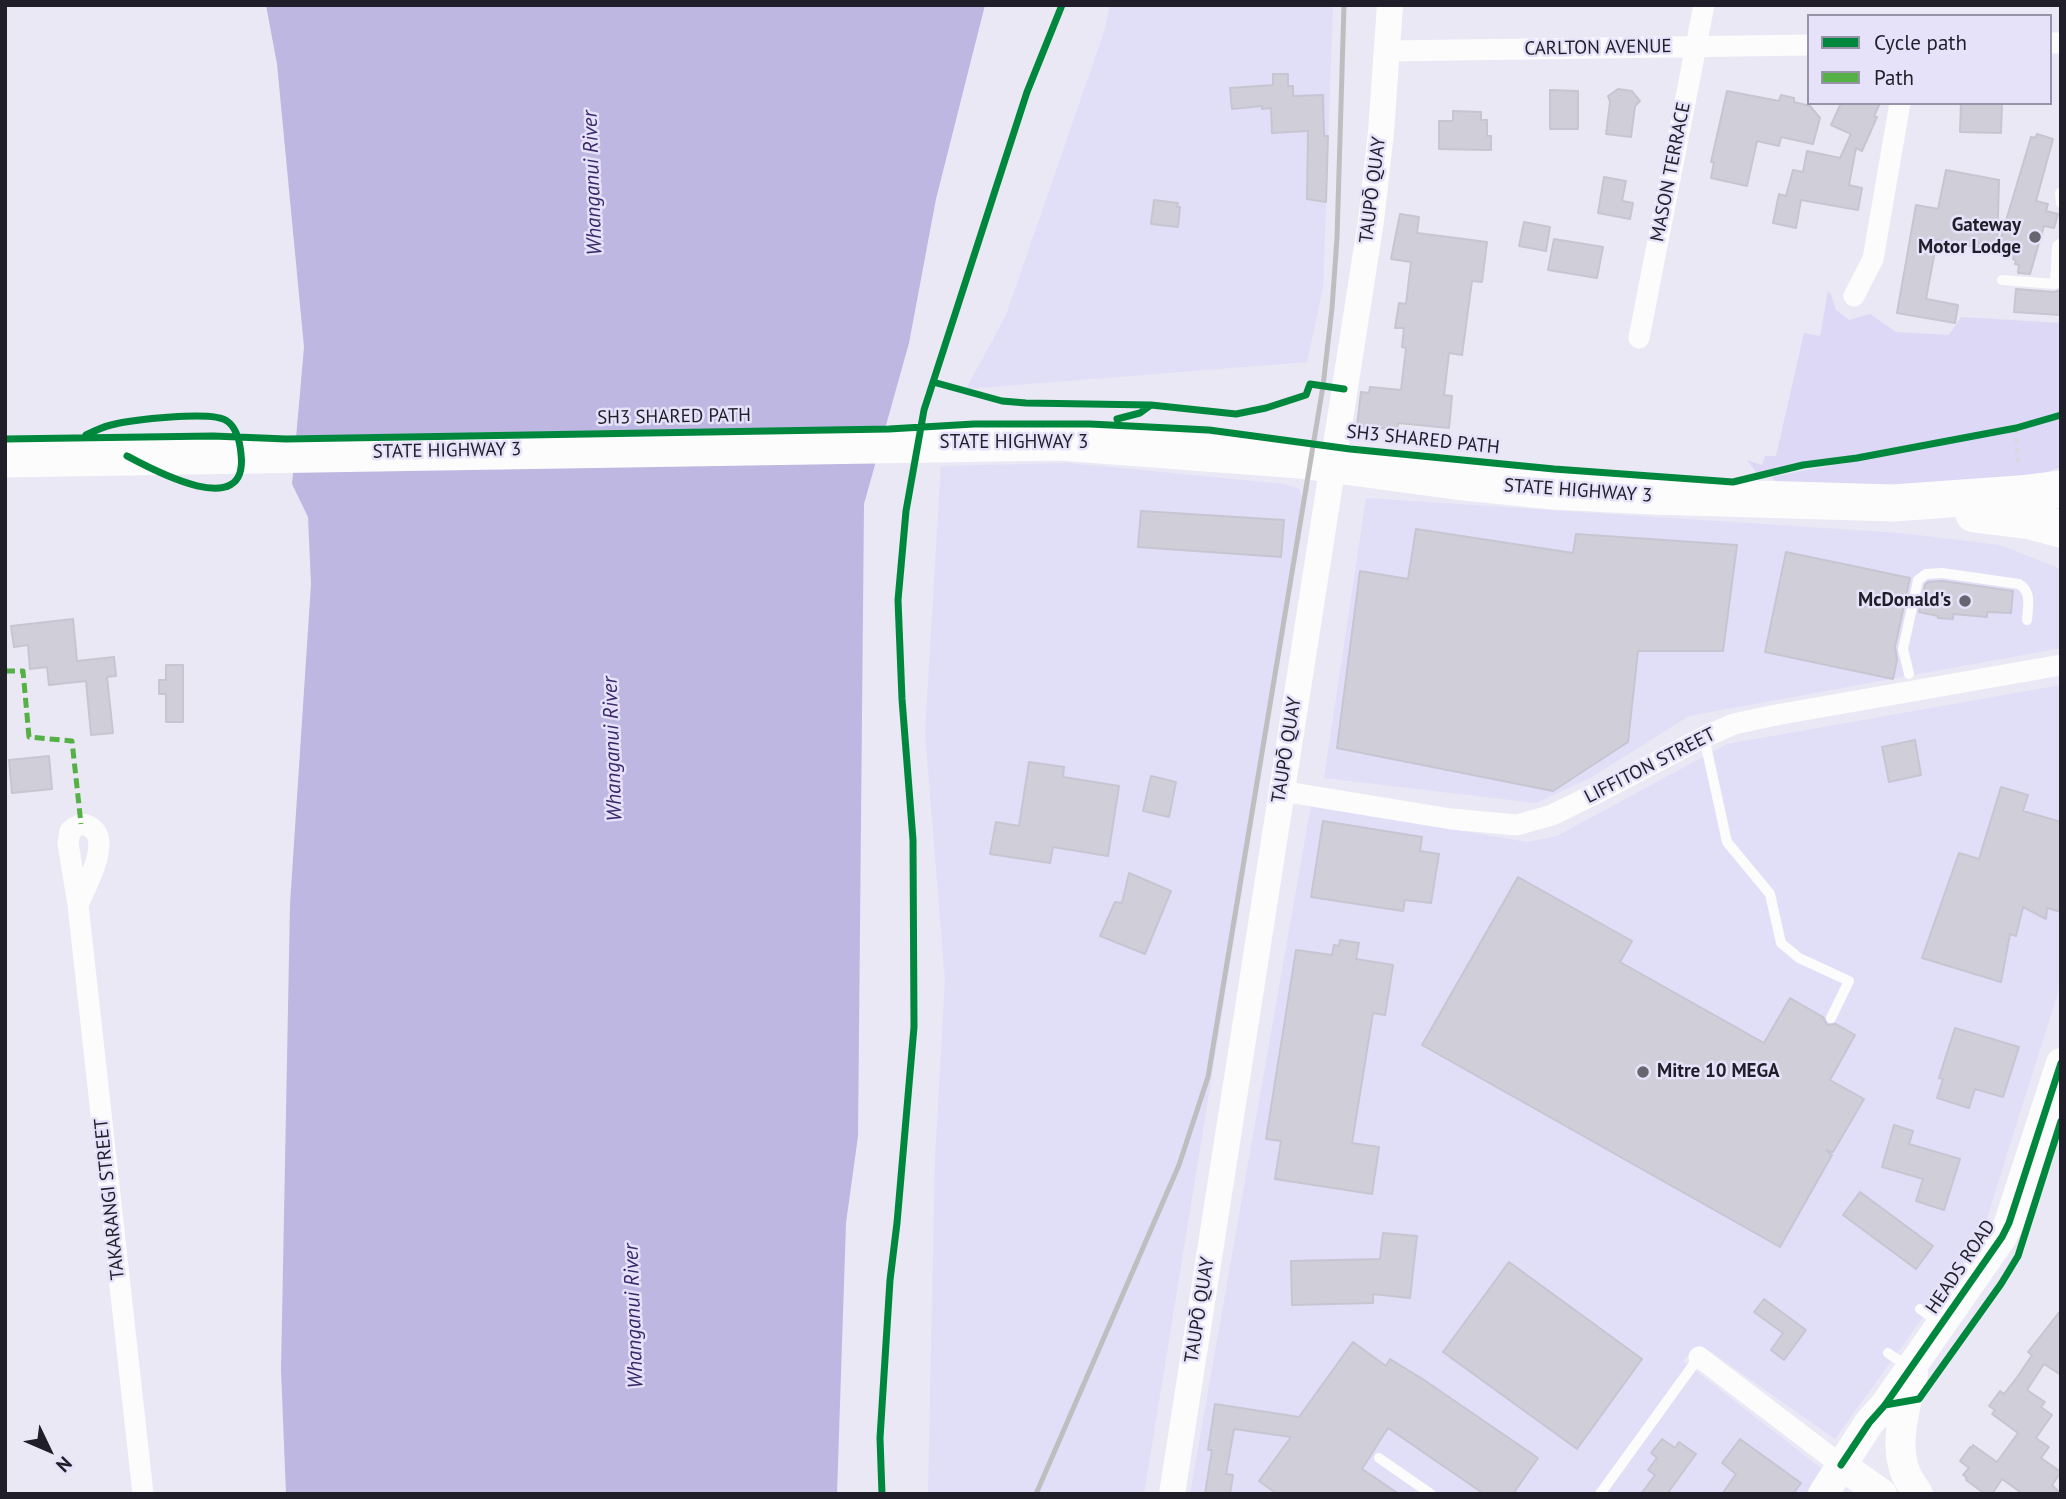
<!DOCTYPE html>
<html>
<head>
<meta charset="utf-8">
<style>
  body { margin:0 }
  #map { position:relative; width:2066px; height:1499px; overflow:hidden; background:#e9e8f4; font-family:"PT Sans",sans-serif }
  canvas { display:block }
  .frame { position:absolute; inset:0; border:7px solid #201e29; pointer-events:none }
  .legend { position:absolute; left:1807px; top:14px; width:245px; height:91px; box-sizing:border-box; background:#e5e2fa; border:2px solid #9694a6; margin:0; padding:9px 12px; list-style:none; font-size:21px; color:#201e29 }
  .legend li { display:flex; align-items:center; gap:14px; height:35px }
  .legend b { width:35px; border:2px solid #9694a6 }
  .north { position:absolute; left:14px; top:1415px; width:70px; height:70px; -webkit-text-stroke:5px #e5e2fa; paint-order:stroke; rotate:134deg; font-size:19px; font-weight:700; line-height:28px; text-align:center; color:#201e29 }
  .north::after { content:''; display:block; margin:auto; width:24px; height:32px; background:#201e29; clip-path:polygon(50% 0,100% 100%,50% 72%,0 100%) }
</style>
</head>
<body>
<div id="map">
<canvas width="2066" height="1499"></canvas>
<div class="frame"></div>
<ul class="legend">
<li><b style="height:9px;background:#00873e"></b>Cycle path</li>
<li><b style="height:9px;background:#55b146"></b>Path</li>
</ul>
<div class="north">N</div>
</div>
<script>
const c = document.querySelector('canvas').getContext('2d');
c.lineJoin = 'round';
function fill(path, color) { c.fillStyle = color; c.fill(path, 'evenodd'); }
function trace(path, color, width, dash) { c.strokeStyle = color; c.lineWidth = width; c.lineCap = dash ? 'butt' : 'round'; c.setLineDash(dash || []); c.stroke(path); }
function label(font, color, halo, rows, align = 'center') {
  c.font = font + ' "PT Sans",sans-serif'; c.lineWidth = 5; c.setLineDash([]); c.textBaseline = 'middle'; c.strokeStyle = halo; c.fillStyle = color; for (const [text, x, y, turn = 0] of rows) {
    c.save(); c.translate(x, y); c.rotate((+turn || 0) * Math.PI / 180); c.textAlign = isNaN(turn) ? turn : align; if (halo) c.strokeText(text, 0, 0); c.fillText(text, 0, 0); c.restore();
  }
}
fill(new Path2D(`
  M1110,5H1333L1323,288L1307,362L966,389L1006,315L1105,29Z
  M1068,463L1285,484L1299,489L1305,502L1144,1494H928L935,1160L945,981L925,732L941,466Z
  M1366,498L1900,533L2000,545L2061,569V648L1689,716L1592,777L1536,803L1324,778Z
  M2061,685V983L1981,1237L1835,1439L1701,1345L1683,1361L1826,1472L1811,1494H1190L1311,805L1527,842L1557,836L1727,744Z`), '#e1def8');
fill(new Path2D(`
  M1828,291L1831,295L1836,310L1849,320L1870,314L1896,332L1949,335L1961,317L2061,323V412L2036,420L1764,473L1756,472L1747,460L1762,465L1765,456H1776L1804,333L1820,336Z
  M2061,418V467L2044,473L2016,476V481L1786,491L1771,477L2006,432Z`), '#dcd8f5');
fill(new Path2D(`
  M266,5H985L936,199L909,343L864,504L858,1136L846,1223L837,1494H286L281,1370L290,904L311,584L308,517L292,484L304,347L277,64Z`), '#beb7e2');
const building = new Path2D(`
  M1273,74H1288V86H1293V96L1323,95L1324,136H1328L1326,202L1307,199L1308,131L1272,133L1271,108L1262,109V106L1232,109L1230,88L1273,85Z
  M1618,89L1632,91L1640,101L1635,106L1631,137L1606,134L1610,102L1608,96Z
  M1550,90L1578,91V129H1550Z
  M1727,91L1779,101L1781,95L1794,98V102L1810,106L1820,118L1813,144L1781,137L1779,146L1757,141L1747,186L1711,178L1714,162H1711Z
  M1841,103H1880L1874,116L1877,117L1862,151L1856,148L1849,185L1862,188L1858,210L1801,200L1796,228L1773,223L1779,194L1786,196L1793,170L1803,172L1807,151L1840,158L1851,134L1831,125Z
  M1961,103L2002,104L2001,133L1960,132Z
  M1453,111L1481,112V120H1487V136H1491V150L1439,149V121H1453Z
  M2037,134L2053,139L2036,201L2048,204L2046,211L2058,214L2054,228L2044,226L2030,274L2018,273L2019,265L2015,264L2016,261L2013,259L2014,254L1997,251L2031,137L2035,138Z
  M1946,170L1999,180L1997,251L1937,240L1926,299L1958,305L1955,323L1897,313L1916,205L1938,209Z
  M1604,177L1626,181L1622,201L1633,203L1630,219L1598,213Z
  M1154,200L1178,203L1177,207H1180L1178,227L1151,224Z
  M1400,214L1419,217L1417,233L1487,242L1482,282L1472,281L1462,355L1449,353L1444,395L1452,396L1449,428L1398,423L1397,430L1357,426L1361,392L1369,393L1370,387L1401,390L1406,348L1402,347L1404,328H1395L1399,303L1406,304L1411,262L1391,259Z
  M1524,222L1550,227L1546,251L1519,246Z
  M1554,239L1603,247L1597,278L1548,270Z
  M2016,289L2054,292L2061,290V315L2014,312Z
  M1141,511L1284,520L1281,557L1138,547Z
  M1416,529L1573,553L1576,534L1737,545L1723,651H1638L1628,742L1553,791L1337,748L1360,571L1408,579Z
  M1786,552L1910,578L1895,647L1897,660L1893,679L1765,652Z
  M1942,581L2013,591L2011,613L1987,612V617L1953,614V619L1938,618V616L1919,612L1925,585L1928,582Z
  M73,619L77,661L114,657L116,676L107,677L113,733L91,735L86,681L49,685L47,667L30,669L28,645L14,647L11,626Z
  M166,665H183V722H166V694H159V680H166Z
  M1915,740L1921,775L1889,782L1882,747Z
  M49,756L52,789L12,793L9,760Z
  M1029,762L1064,767L1063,777L1119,786L1108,856L1053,847L1050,863L990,854L996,822L1019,826Z
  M1151,776L1176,782L1169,817L1143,811Z
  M2001,787L2028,795L2023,811L2061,822V912L2047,908L2046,919L2023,907L2016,936L2010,934L2001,982L1922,958L1959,853L1979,859Z
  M1323,821L1422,837L1420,851L1439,854L1431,903L1405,900L1403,911L1311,897Z
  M1129,873L1171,891L1145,954L1100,936L1115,902L1122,903Z
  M1518,877L1632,941L1620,962L1764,1043L1790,998L1823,1017L1827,1025L1836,1024L1855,1035L1830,1080L1864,1099L1833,1152L1826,1150L1832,1155L1780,1247L1422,1045Z
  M1340,940L1359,943L1356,959L1393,965L1385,1015L1373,1013L1352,1143L1379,1147L1372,1194L1275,1179L1281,1141L1266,1139L1296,950L1332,955L1334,945L1339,946Z
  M1955,1028L2019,1047L2003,1097L1975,1089L1969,1108L1937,1098L1943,1079L1939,1078Z
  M1894,1125L1913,1131L1909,1144L1960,1159L1944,1210L1916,1201L1923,1179L1882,1167Z
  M1860,1192L1933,1246L1916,1269L1843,1215Z
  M1383,1233L1417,1236L1410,1298L1373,1294V1303L1292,1305L1291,1261L1380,1259Z
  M1509,1262L1642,1359L1577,1449L1443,1352Z
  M1764,1299L1806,1330L1784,1360L1771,1350L1783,1333L1754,1312Z
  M2061,1310V1375L2044,1364L2027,1390L2045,1402L2041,1407L2052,1415L2036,1438L2049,1447L2041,1458L2061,1472L2052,1485L2061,1494H2023L2002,1479L1992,1494H1985L1966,1480L1967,1478L1963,1475L1969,1468L1960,1461L1970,1447L1972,1448L1973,1445L1997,1462L2018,1433L1992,1414L1995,1410L1989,1406L2000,1391L2004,1394L2018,1376L2032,1355L2028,1352Z
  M1353,1342L1386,1366L1390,1359L1424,1380L1538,1458L1513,1494H1484L1388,1428L1362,1469L1399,1494H1277L1259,1481L1291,1437L1234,1429L1226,1474L1233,1475L1230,1494H1205L1212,1450H1208L1215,1404L1299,1417Z
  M1662,1439L1675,1448L1679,1442L1696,1454L1667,1494H1641L1655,1475L1648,1470L1657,1458L1651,1453Z
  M1740,1439L1801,1483L1793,1494H1722L1736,1474L1722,1463Z`);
fill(building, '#d0cfd9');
trace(building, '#c7c5d1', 2);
trace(new Path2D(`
  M2016,428L2018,468`), '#d9d8dc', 3.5, [5, 5]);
trace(new Path2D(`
  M2060,193L2061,203
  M2002,280L2055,284L2057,246L2061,243
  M1909,674L1903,649L1918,580L1926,574L1942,573L2019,584C2032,592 2028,606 2027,620
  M1704,737L1727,842L1770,894L1781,943L1799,958L1849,981L1831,1018
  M1920,1309L1941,1323
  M1888,1353L1908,1367
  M1379,1458L1431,1494
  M1600,1494L1699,1357`), '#fcfcfd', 10);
trace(new Path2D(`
  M2050,43H2061
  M1387,51L1809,45
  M1854,296L1873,259L1900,103
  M1639,338L1704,5
  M1281,791L1451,819L1517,825L1552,815L1601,791L1704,737L1734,724L1776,715L2061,665
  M78,905C85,887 113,840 90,827C83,822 76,826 70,831L68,843L78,905L143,1494
  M1699,1357L1841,1465`), '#fcfcfd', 21);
trace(new Path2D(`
  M1172,1494L1371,221L1381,132L1390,5`), '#fcfcfd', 26);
trace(new Path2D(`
  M1913,1374C1906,1406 1893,1442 1906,1474C1909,1481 1914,1487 1918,1494
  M1841,1465L1882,1494
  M1823,1494L1869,1423L1885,1405L2002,1237L2009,1223L2061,1063`), '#fcfcfd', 30);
trace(new Path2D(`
  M5,459L1060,442L1300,460L1455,481L1553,491L1653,496L1893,503L2019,494L2061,489
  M1974,514L2031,521L2061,529`), '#fcfcfd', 37);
trace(new Path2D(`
  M1036,1494L1179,1165L1208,1077L1323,386L1332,308L1337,238L1344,5`), '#bebec0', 5);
trace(new Path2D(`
  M5,671H23L29,737L72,741L81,824`), '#55b146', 5, [10, 5]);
trace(new Path2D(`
  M933,382L1002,401L1026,403L1151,405
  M1117,419L1140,413L1151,405L1236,414L1266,408L1306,395L1310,384L1344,389
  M86,435C94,431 103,427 111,425C130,420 213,410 227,421C237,428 240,443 241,454C249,522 153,470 127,456
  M5,439L213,436L286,439L889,429L974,424H1090L1209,430L1350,449L1554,469L1733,482L1803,465L1857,458L2016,428L2061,415
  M1885,1405L1919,1399L2001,1284L2018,1256L2061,1121
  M1841,1465L1869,1423L1885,1405L2002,1237L2009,1223L2061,1063
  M882,1494L880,1438L890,1280L897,1223L914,1027L913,840L902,699L898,600L906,511L924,410L1027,92L1062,5`), '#00873e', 7);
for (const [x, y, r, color] of [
  [2035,237,7,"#666570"],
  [1965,601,7,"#666570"],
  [1643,1072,7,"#666570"]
]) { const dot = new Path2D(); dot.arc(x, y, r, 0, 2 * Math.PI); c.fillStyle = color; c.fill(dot); trace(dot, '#e5e2fa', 2.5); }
label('19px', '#201e29', '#e5e2fa', [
  ["CARLTON AVENUE",1598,48,-1],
  ["MASON TERRACE",1671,172,-79],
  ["TAUPŌ QUAY",1373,190,-83],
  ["SH3 SHARED PATH",674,417,-1],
  ["SH3 SHARED PATH",1423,440,6],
  ["STATE HIGHWAY 3",1014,443],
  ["STATE HIGHWAY 3",447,451,-1],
  ["STATE HIGHWAY 3",1578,491,4],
  ["TAUPŌ QUAY",1287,750,-81],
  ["LIFFITON STREET",1650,766,-27],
  ["TAKARANGI STREET",110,1199,-96],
  ["HEADS ROAD",1961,1267,-56],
  ["TAUPŌ QUAY",1200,1310,-81]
]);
label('bold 19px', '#201e29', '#e5e2fa', [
  ["Gateway",2021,226],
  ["Motor Lodge",2021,248],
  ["McDonald's",1951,601],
  ["Mitre 10 MEGA",1657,1072,"left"]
], 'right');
label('italic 21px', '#3a286a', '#e5e2fa', [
  ["Whanganui River",593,183,-92],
  ["Whanganui River",613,749,-92],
  ["Whanganui River",634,1316,-92]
]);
</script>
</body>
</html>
